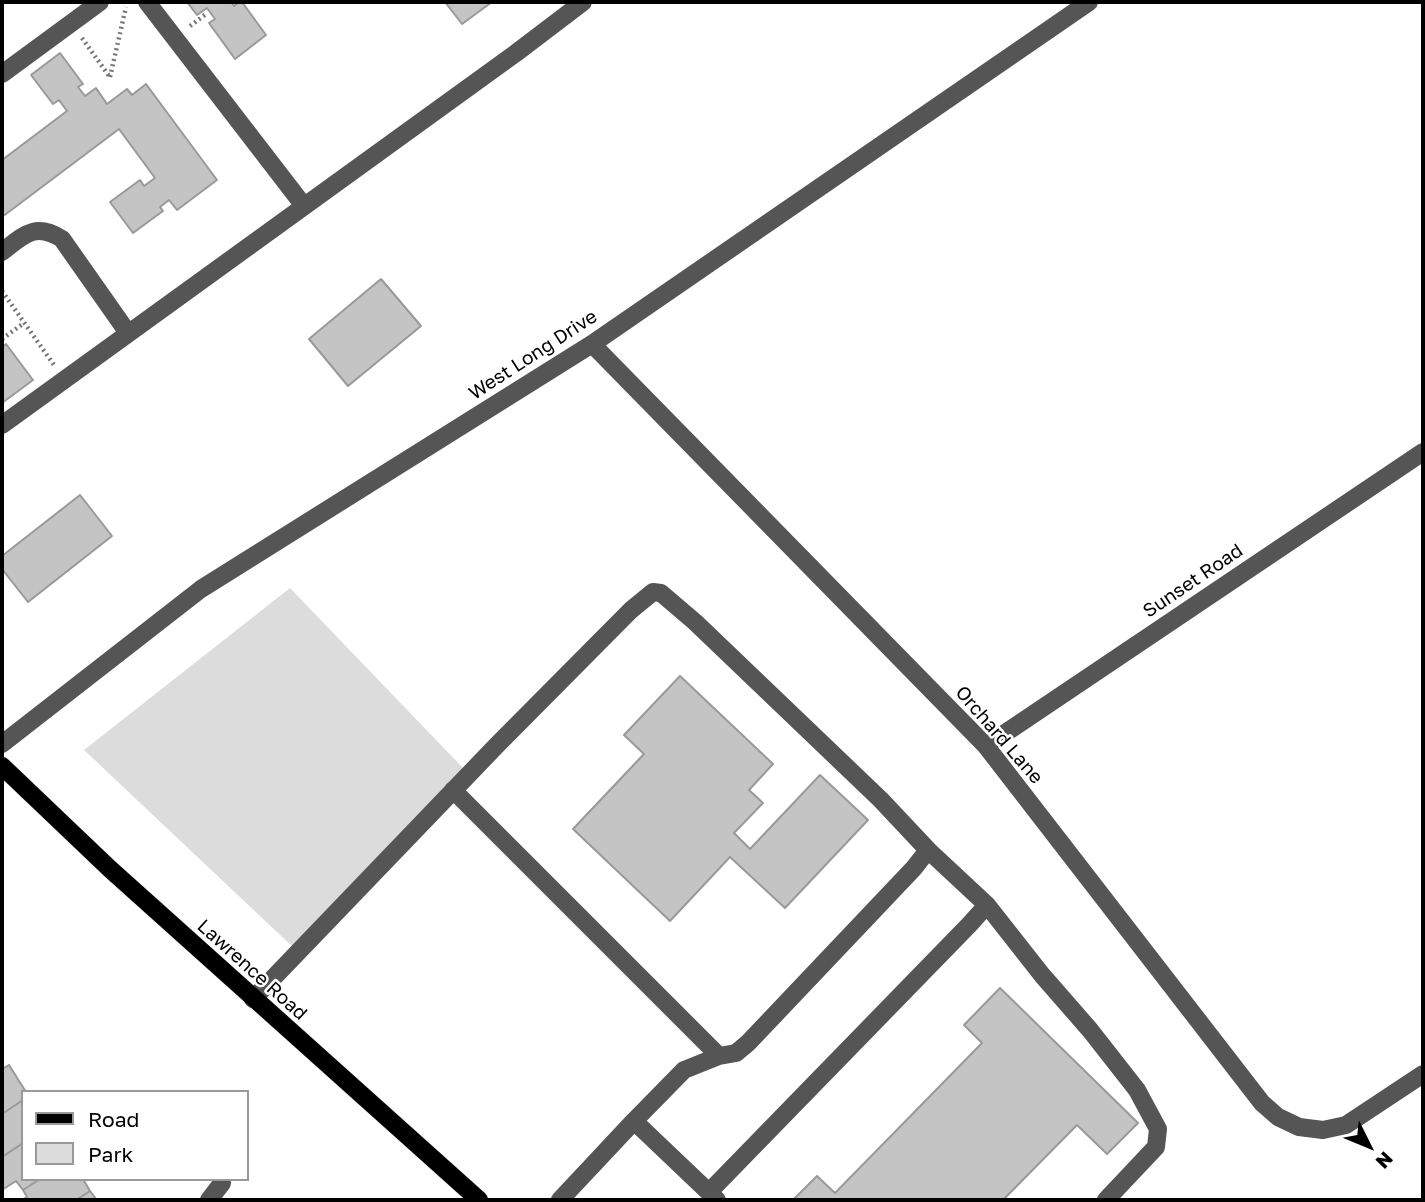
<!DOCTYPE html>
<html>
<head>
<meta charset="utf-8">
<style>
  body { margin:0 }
  #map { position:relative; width:1425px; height:1202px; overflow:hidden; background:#fff; font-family:"Golos Text",sans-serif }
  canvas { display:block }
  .frame { position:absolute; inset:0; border:4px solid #000; pointer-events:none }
  .legend { position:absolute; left:21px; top:1090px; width:228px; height:91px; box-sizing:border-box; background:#fff; border:2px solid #999; margin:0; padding:9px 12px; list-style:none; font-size:21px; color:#000 }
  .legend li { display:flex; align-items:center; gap:14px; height:35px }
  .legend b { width:35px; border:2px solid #999 }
  .north { position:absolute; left:1334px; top:1111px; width:70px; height:70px; -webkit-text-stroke:5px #fff; paint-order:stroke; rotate:133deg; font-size:19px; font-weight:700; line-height:28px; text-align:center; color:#000 }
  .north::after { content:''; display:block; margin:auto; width:24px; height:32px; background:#000; clip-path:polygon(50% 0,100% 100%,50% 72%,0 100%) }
</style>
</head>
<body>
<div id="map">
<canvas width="1425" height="1202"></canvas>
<div class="frame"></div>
<ul class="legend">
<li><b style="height:9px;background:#000"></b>Road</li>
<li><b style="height:19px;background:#dcdcdc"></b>Park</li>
</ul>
<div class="north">N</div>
</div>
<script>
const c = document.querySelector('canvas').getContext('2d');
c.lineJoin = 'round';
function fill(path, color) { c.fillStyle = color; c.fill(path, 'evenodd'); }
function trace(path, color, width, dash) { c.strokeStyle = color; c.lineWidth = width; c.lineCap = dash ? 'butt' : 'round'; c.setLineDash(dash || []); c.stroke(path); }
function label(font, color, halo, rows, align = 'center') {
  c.font = font + ' "Golos Text",sans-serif'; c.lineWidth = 5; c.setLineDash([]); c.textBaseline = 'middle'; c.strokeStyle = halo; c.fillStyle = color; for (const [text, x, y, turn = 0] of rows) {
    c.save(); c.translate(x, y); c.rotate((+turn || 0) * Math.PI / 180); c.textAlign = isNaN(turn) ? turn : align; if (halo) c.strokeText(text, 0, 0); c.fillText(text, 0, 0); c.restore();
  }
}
fill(new Path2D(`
  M290,588L463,768L295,949L84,750Z`), '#dcdcdc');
const building = new Path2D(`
  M187,2H231L234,6L239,2H242L266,35L235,59L209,23L215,19L207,8L197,15Z
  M445,2H492L462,24Z
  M60,53L83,84L78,87L85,96L96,88L107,104L127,89L132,95L146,84L217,180L177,210L169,200L160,207L163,211L133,233L110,202L140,180L144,186L155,178L119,129L2,217V160L67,111L59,100L53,104L31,75Z
  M381,279L421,326L348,386L309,339Z
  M6,344L33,380L2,403V347Z
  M80,495L112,536L28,602L2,569V556Z
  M680,676L773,764L749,790L763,803L734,833L750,849L820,775L868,820L785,908L730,857L670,921L573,829L644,754L624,735Z
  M1000,988L1138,1123L1107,1154L1077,1125L1003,1200H793L817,1176L835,1193L982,1043L964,1025Z
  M9,1065L26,1092H23V1100L2,1114V1069Z
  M23,1100V1143L2,1157V1114Z
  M23,1143V1179H40L23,1190L16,1181L2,1190V1157Z
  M40,1179H83L90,1191L76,1200H22L27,1197L23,1190Z
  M90,1191L97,1200H76Z`);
fill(building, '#c4c4c4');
trace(building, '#999', 2);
const major = new Path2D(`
  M2,766L110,869L479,1200`);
trace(major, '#dbdbdb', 19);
trace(new Path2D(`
  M190,26L206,14
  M82,38L109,76
  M110,77L126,7
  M2,291L54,365
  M2,339L24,323`), '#777', 4.5, [2, 3.5]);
trace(new Path2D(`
  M147,2L304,206
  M2,74L100,2
  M2,252C24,235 35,222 62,239L128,333
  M592,344L986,746L1262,1103L1278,1117L1299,1127L1323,1130L1346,1125L1423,1074
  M2,425L516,53L583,2
  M2,744L201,589L592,344L1089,2
  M986,746L1423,452
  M453,790L719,1056
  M253,999L497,745L631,610L653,592L661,593L695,622L881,800L928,850L987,905L1042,975L1090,1030L1137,1090L1158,1129L1156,1147L1106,1200
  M634,1121L717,1200
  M709,1192L969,925L987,905
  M209,1200L222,1183
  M560,1200L634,1121L684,1070L719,1056L736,1053L748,1043L914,868L928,850`), '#555', 18);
trace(major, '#000', 18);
label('19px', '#000', '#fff', [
  ["West Long Drive",533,355,-33],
  ["Sunset Road",1193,581,-34],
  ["Orchard Lane",999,735,49],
  ["Lawrence Road",252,970,42]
]);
</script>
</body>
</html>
